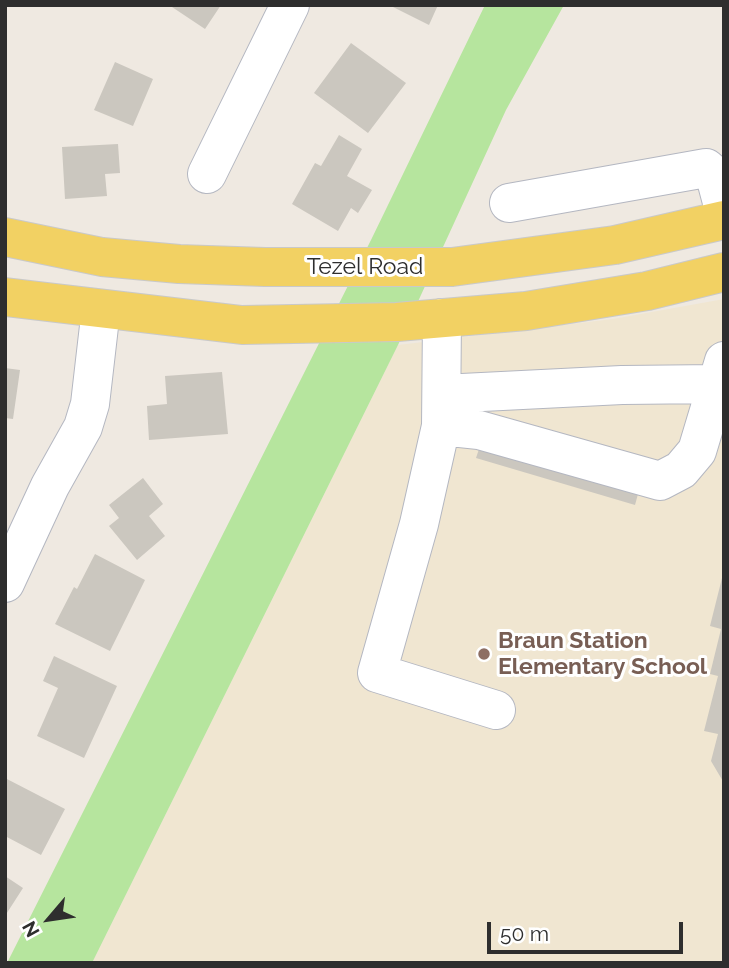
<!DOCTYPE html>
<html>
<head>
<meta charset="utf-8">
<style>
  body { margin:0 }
  #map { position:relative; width:729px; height:968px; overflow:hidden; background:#efe9e1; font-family:Raleway,sans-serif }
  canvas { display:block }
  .frame { position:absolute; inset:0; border:7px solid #2e2e2e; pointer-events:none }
  .north { position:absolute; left:14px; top:884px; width:70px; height:70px; -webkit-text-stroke:5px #fff; paint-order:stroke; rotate:241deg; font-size:19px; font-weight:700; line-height:28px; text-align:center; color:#2e2e2e }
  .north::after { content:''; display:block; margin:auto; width:24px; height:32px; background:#2e2e2e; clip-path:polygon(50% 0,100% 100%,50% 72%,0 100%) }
  .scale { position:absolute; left:487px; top:922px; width:196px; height:32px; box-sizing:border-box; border:4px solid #2e2e2e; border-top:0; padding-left:9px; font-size:21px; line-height:24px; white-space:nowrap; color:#2e2e2e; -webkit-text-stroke:5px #fff; paint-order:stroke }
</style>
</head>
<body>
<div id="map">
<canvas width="729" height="968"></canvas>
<div class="frame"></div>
<div class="north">N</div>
<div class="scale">50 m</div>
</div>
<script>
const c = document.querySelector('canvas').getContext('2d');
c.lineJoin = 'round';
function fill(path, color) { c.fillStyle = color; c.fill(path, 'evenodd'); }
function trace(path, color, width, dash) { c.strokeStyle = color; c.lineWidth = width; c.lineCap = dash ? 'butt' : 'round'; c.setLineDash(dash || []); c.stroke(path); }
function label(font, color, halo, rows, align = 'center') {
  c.font = font + ' Raleway,sans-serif'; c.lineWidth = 6; c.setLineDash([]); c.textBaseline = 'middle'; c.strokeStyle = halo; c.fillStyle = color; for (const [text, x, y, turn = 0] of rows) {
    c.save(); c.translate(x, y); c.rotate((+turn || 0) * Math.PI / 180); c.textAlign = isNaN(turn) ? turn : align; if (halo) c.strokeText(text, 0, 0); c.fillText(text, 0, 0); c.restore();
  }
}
fill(new Path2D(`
  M724,299V963H92L398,345L613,319Z`), '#f0e6d1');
fill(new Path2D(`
  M485,5H564L506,110L398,345L92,963H7L371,240Z`), '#b6e59e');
fill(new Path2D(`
  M169,5H221L205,29Z
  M389,5H438L429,25Z
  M351,43L406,83L368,133L314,93Z
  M115,62L153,79L133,126L94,110Z
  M339,135L362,149L347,176L372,190L358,213L351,208L338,231L292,204L315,163L321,166Z
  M118,144L120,173L105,174L107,196L65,199L62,147Z
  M5,368L20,370L13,419L5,418Z
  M222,372L228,434L149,440L147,406L167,404L165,376Z
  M483,437L641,483L635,505L476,458Z
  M143,478L163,504L149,516L165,536L137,560L109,526L119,518L109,505Z
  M95,554L145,580L110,651L55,624L74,587L77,589Z
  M723,574H724V783L711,761L718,734L704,731L718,676L710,674L721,629L710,626Z
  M54,656L117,686L84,758L37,736L58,688L43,681Z
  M5,778L65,809L41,855L5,836Z
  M5,876L23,888L5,916Z`), '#cbc7bf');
const minor = new Path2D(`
  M207,174L290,5
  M509,203L706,168L715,176L724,210
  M442,318L441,426L479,430L660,481L681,470L697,451L724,361
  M442,394L622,385L717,384
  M441,426L419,524L377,673L496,710
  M5,583L50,486L83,427L90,404L101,309`);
const major = new Path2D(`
  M5,237L102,257L179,264L265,267H452L615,245L724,220
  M5,297L242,325L397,322L526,311L647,291L724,272`);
trace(minor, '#b4b7c1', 40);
trace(major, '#c9c9c9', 40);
trace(minor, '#fff', 38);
trace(major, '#f2d163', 38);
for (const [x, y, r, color] of [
  [484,654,7,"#8d6e63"]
]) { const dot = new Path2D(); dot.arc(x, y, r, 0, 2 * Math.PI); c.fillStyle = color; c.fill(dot); trace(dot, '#fff', 2.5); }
label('23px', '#2e2e2e', '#fff', [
  ["Tezel Road",365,267]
]);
label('bold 23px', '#785e54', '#fff', [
  ["Braun Station",498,641],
  ["Elementary School",498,667]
], 'left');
</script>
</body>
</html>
